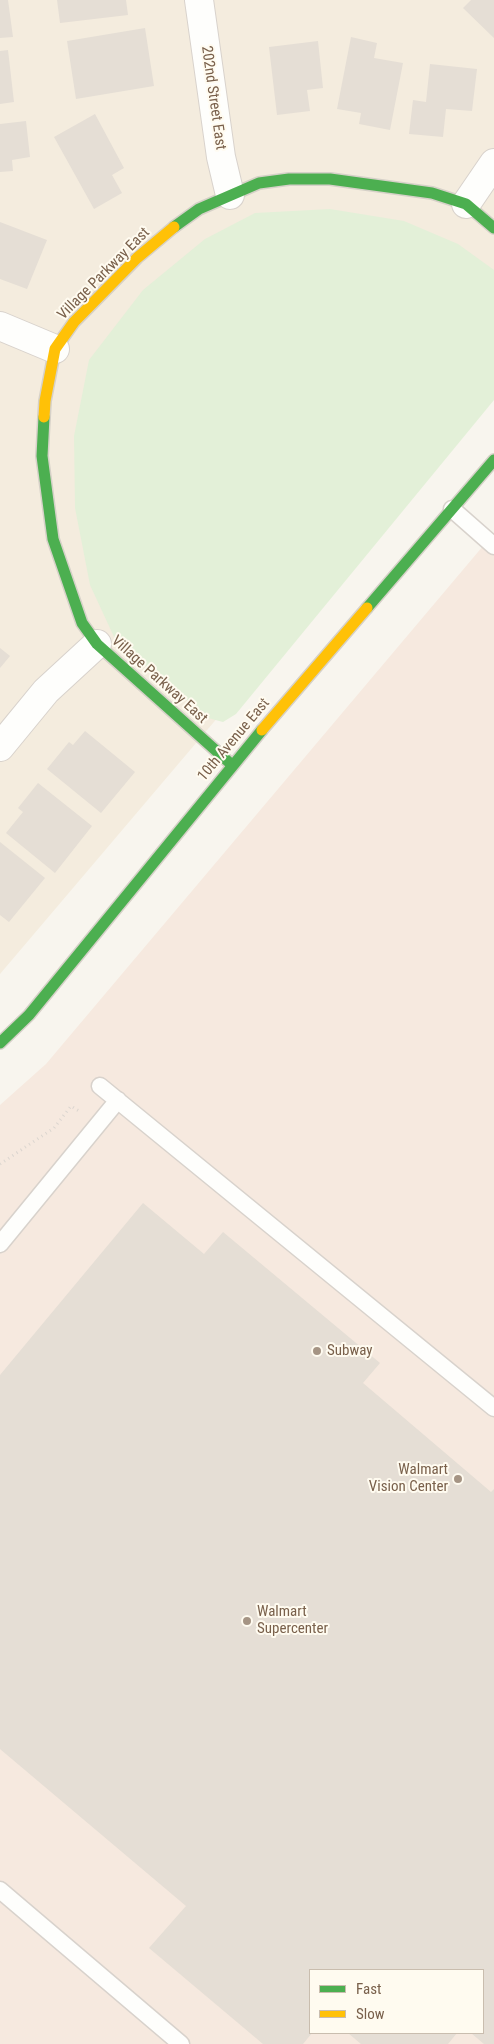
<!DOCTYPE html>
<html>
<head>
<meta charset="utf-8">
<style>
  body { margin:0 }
  #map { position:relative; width:494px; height:2044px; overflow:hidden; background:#f8f5ee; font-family:"Roboto Condensed",sans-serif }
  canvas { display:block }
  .legend { position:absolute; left:309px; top:1969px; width:175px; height:65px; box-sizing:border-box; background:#fffbf0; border:1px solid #c9bdae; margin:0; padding:6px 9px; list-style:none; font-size:15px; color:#79604b }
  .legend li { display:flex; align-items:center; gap:10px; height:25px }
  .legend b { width:25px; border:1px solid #c9bdae }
</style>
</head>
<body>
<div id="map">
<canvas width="494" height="2044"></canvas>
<ul class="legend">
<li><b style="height:6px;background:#4caf50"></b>Fast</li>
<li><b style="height:6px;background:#ffc107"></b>Slow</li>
</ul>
</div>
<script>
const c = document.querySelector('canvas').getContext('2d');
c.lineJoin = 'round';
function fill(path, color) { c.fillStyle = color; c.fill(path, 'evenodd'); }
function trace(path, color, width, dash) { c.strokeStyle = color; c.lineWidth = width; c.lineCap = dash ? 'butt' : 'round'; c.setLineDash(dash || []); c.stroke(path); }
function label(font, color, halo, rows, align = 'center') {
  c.font = font + ' "Roboto Condensed",sans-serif'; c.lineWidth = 4; c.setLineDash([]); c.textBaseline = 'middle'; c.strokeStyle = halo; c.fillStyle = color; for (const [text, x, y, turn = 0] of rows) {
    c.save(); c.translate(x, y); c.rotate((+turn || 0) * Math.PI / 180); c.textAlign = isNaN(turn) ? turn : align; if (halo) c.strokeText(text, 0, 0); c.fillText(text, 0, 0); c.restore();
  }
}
fill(new Path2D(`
  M0,0H494V392L0,974Z`), '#f4ecde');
fill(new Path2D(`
  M494,533V2044H0V1105L46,1064ZM310,1970H483V2033H310Z`), '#f6e9df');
fill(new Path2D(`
  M330,209L404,221L458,244L494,270V400L236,714L223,722L208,718L154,673L115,639L90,585L75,508L74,436L89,360L143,290L205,239L255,213Z`), '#e3f0d8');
fill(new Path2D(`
  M0,0H8L13,37L0,38Z
  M57,0H126L128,15L60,23Z
  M471,0H494V38L463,8Z
  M145,28L154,86L76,99L67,41Z
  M351,37L377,43L374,58L403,63L390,130L359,124L361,113L337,109Z
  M318,41L323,88L307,90L310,111L277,115L269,47Z
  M8,50L14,102L0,104V51Z
  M430,64L477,69L472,111L446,109L443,137L409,134L413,100L426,102Z
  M95,114L124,168L112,175L122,193L94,209L54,137Z
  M26,121L30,157L12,160L13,171L0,172V124Z
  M0,222L47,240L27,289L0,279Z
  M0,648L10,656L0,668Z
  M85,731L135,772L101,813L47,769L69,742L73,745Z
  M38,783L92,826L55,873L6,833L23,812L18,808Z
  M0,842L45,878L9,922L0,915Z
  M143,1203L204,1254L223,1232L380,1363L363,1383L491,1492L494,1489V2044H484L471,2033H483V1970H310V2033H312L303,2044H263L149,1948L186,1906L0,1749V1375Z
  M348,2033H457L448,2044H361Z`), '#e5ded5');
const lane = new Path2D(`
  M452,509L494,546
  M100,1086L494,1408
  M0,1244L118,1100
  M0,1890L181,2044`);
const street = new Path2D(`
  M199,0L221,157L230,195
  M466,204L494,163
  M0,326L55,349
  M0,747L46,691L97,644`);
const fast = new Path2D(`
  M174,227L199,209L259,183L289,179H330L432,193L466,204L494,228
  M44,417L42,456L53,539L82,623L97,644L232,765
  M367,608L494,460
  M0,1043L29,1015L262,730`);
const slow = new Path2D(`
  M44,417L45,401L55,349L74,322L137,258L174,227
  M262,730L367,608`);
trace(lane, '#d8d2cc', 19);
trace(street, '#d8d2cc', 30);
trace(fast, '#d6d1c8', 14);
trace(slow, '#d6d1c8', 14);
trace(new Path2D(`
  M0,1164L54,1128L71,1106L79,1111`), '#dbd5cf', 3, [1, 4]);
trace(lane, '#fefefc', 16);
trace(street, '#fefefc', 28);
trace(fast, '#4caf50', 11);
trace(slow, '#ffc107', 11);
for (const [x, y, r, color] of [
  [317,1351,5,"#a59484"],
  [458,1479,5,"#a59484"],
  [247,1621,5,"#a59484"]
]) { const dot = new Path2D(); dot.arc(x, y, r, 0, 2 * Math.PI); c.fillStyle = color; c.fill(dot); trace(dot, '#fffbf0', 2); }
label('15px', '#79604b', '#fffbf0', [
  ["202nd Street East",213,98,82],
  ["Village Parkway East",104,274,-45],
  ["Village Parkway East",159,680,42],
  ["10th Avenue East",234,740,-50]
]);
label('15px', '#79604b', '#fffbf0', [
  ["Subway",327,1351],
  ["Walmart",448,1470,"right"],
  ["Vision Center",448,1487,"right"],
  ["Walmart",257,1612],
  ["Supercenter",257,1629]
], 'left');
</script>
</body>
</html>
